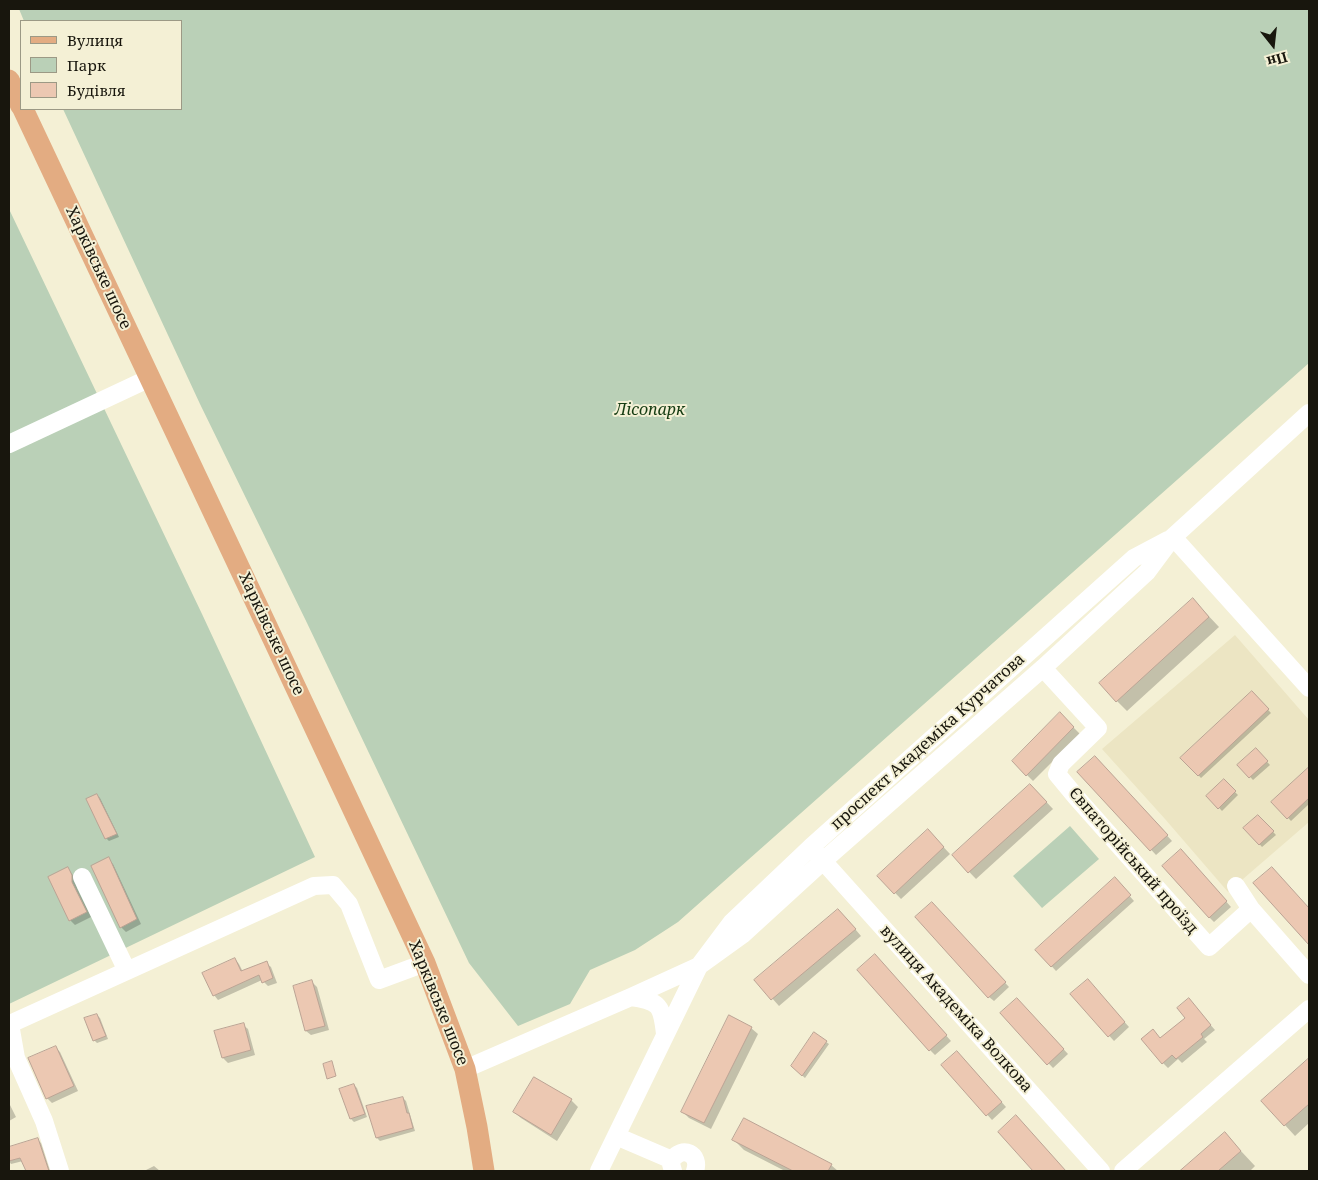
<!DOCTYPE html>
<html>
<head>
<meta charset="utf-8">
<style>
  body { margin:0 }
  #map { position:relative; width:1318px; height:1180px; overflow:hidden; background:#f4f0d5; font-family:"Noto Serif",serif }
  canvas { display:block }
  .frame { position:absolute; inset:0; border:10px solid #18160d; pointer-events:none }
  .legend { position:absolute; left:20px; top:20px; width:162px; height:90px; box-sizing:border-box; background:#f4f0d5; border:1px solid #9c9985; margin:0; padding:6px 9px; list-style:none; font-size:15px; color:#18160d }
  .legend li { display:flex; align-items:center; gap:10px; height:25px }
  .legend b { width:25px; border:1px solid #9c9985 }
  .north { position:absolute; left:1248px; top:20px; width:50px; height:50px; -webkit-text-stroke:4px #f4f0d5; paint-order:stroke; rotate:164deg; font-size:14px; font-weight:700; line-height:20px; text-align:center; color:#18160d }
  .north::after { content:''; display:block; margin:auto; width:18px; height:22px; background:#18160d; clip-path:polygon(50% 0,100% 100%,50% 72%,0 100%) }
</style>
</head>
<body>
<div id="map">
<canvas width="1318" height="1180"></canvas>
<div class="frame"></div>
<ul class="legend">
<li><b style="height:6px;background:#e3ac82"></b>Вулиця</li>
<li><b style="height:14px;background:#bad0b7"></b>Парк</li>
<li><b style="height:14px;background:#ecc8b2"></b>Будівля</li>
</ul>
<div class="north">Пн</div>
</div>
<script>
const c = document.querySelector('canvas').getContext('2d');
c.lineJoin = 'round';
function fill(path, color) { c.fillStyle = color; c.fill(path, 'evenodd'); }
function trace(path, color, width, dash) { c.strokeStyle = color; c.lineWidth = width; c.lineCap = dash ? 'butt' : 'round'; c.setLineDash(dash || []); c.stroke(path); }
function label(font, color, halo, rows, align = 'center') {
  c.font = font + ' "Noto Serif",serif'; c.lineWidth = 4; c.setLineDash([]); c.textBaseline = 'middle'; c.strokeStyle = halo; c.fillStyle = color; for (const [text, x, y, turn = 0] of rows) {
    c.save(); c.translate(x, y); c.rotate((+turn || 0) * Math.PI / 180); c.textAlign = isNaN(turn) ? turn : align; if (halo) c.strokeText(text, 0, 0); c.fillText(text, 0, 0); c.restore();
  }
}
fill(new Path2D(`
  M1235,635L1309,720V822L1228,892L1165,819L1102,749Z`), '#ece5c3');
fill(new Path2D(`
  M19,9H1309V363L678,922L635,950L590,970L570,1004L518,1026L469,963L307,623L200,404L63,109H181V21H24Z
  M9,209L202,614L315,857L9,1004Z
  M1070,826L1099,859L1042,908L1013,876Z`), '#bad0b7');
fill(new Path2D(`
  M1203,610L1219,627L1127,711L1117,701Z
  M1252,693L1271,713L1201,778L1182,758Z
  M1060,714L1080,734L1033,781L1013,761Z
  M1256,750L1270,765L1253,780L1239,765Z
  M1100,762L1172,841L1156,855L1079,772Z
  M1309,769V804L1291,821L1273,802Z
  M1224,781L1238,795L1222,811L1208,796Z
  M1037,792L1053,809L976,879L953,855Z
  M97,795L100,798L119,837L109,841L106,838Z
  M1258,816L1276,835L1262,847L1245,828Z
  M935,838L950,854L901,899L879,876Z
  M1186,856L1231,907L1214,922L1209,917Z
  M108,859L113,864L141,924L126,932L121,927Z
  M68,869L72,874L76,881L77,888L91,917L75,925L70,920Z
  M1119,884L1134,901L1056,971L1037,950Z
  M936,908L1009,987L994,1001L989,997Z
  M845,917L861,936L779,1006L756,980Z
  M235,959L239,964L243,972L266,963L271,967L277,983L268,986L262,980L218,1000L214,995Z
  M880,961L951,1041L935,1055L930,1050Z
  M312,982L317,987L329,1030L311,1035L306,1031Z
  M1092,986L1129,1027L1114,1041L1072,995Z
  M1017,999L1068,1054L1053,1068L1001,1013Z
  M1193,1005L1215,1030L1204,1039L1207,1042L1182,1063L1178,1059L1168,1068L1163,1063L1161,1039L1187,1018Z
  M97,1015L100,1018L108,1039L97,1043L94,1040Z
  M243,1025L248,1029L255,1055L228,1063L223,1058Z
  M751,1028L758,1034L711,1129L689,1118L683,1112Z
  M826,1042L829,1044L805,1078L795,1069Z
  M56,1048L60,1052L78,1091L52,1103L47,1098Z
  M962,1057L1006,1107L992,1120L943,1065Z
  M1309,1059V1123L1295,1136L1263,1101Z
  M535,1078L571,1100L578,1107L557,1141L521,1118L514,1112Z
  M354,1085L357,1088L367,1117L354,1122L351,1119L341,1090Z
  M403,1098L406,1101L415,1131L380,1141L377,1138Z
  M9,1103L16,1117L9,1121Z
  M1225,1134L1255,1166L1250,1171H1192L1188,1166Z
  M38,1140L41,1143L50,1171H27L23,1161L11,1164L9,1161V1148Z
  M734,1140L831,1165L838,1171H785L744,1150Z
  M154,1166L160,1171H144Z`), '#0003');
const building = new Path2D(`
  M1193,598L1209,617L1116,702L1099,683Z
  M1252,691L1269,709L1198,776L1180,758Z
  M1060,712L1074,727L1026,776L1012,761Z
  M1256,748L1268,761L1249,778L1237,765Z
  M1095,756L1168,835L1150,851L1077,772Z
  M1309,767V798L1287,819L1271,802Z
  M1224,779L1236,791L1218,809L1206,796Z
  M1030,784L1047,802L968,873L952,855Z
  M97,794L117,834L105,839L86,799Z
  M1258,815L1274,831L1259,845L1243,828Z
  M928,829L944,847L894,894L877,876Z
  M1181,849L1227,901L1209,918L1162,866Z
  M109,857L137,919L120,928L91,866Z
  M68,867L72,875V882L87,912L69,921L48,877Z
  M1272,867L1309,908V945L1253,883Z
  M1115,877L1131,895L1051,967L1035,950Z
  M932,902L1006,982L988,998L915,917Z
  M838,909L856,929L771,1000L754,980Z
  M875,954L947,1035L929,1051L857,970Z
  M235,958L241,971L267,961L273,978L262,983L259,975L213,996L202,973Z
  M1088,979L1125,1022L1108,1037L1070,994Z
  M312,980L325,1026L305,1031L293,986Z
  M1017,998L1064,1049L1047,1065L1000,1013Z
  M1189,998L1211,1025L1201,1034L1203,1037L1176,1059L1172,1055L1162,1064L1141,1039L1153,1029L1160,1038L1185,1018L1177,1008Z
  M97,1014L106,1036L93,1041L84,1018Z
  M729,1015L752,1027L704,1123L681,1112Z
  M244,1023L251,1050L222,1058L214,1031Z
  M814,1032L827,1041L802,1076L791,1066Z
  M56,1046L74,1086L46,1099L28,1058Z
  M957,1051L1002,1102L986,1116L941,1065Z
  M1309,1058V1104L1284,1126L1261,1101Z
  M332,1061L336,1076L327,1079L323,1064Z
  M534,1077L572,1099L551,1135L513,1112Z
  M354,1084L365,1114L350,1119L339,1089Z
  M403,1097L407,1113H409L413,1128L376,1138L366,1106Z
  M1016,1115L1066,1171H1033L998,1132Z
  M744,1118L832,1164L828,1171H793L732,1140Z
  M1225,1132L1241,1151L1218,1171H1180Z
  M38,1138L49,1171H26L20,1158L9,1161V1147Z`);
fill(building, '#ecc8b2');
trace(building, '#bba394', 1);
trace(new Path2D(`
  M9,444L150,378
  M1173,537L1309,688
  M1043,668L1098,728L1061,764L1057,774L1076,797L1209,947L1251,909L1309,975
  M815,852L1101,1171
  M82,877L127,971
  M1236,886L1251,909
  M631,997C660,1001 662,1006 665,1034
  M465,1069L631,997L699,966L742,935L823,861L1043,668L1147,572L1173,537L1309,413
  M616,1136L672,1160L671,1164L673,1171
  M672,1160C682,1145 701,1154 695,1171
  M60,1171L44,1121L16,1058L10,1024L314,886L333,885L349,904L379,980L425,963
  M599,1171L699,966L732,922L811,847L1134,558L1168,540
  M1123,1171L1309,1009`), '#fff', 18);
trace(new Path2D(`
  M9,80L21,106
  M23,109L257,605L425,963L465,1069L477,1127L484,1171`), '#e3ac82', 21);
label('16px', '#18160d', '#f4f0d5', [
  ["Харківське шосе",98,268,65],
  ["Харківське шосе",271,634,65],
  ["проспект Академіка Курчатова",928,742,-42],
  ["Євпаторійський проїзд",1133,861,49],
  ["Харківське шосе",438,1003,68],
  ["вулиця Академіка Волкова",956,1009,48]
]);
label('italic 16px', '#153c12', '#f4f0d5', [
  ["Лісопарк",650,410]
]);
</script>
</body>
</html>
